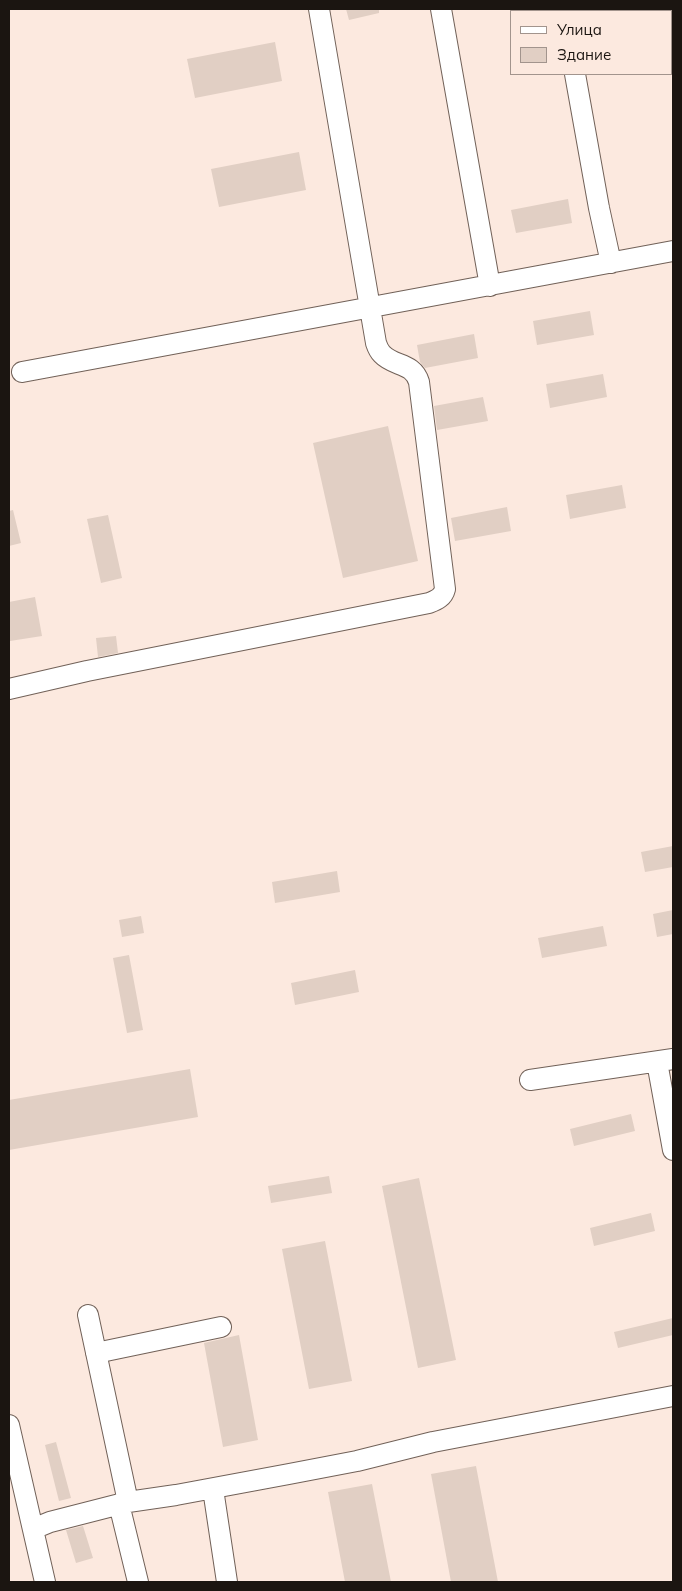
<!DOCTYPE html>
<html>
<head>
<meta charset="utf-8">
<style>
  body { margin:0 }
  #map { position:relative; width:682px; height:1591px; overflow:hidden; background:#fce9df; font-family:Mulish,sans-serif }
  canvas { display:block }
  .frame { position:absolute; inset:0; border:10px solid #1b1511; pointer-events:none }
  .legend { position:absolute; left:510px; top:10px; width:162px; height:65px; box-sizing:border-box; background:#fce9df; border:1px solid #a2948d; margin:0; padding:6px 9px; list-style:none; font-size:15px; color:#1b1511 }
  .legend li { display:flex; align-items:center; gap:10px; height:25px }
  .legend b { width:25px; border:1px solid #a2948d }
</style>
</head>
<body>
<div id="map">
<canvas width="682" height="1591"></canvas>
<div class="frame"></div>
<ul class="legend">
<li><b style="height:6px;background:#fff"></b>Улица</li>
<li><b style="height:14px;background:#e1cfc4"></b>Здание</li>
</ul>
</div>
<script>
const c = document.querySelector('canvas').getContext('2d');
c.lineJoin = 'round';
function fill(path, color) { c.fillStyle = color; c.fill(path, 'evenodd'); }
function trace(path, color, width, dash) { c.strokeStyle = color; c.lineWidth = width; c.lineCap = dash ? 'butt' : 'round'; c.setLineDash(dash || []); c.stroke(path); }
fill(new Path2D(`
  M346,9H379V13L349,20Z
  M275,42L282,81L195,98L187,59Z
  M299,152L306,190L219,207L211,169Z
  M568,199L572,223L516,233L511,210Z
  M590,311L594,335L537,345L533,321Z
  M474,334L478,358L425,368L420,362L417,345Z
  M603,374L607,397L550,408L546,384Z
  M483,397L488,421L437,430L434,406Z
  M388,426L418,561L343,578L313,443Z
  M622,485L626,508L570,519L566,495Z
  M507,507L511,531L455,541L451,518Z
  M13,510L21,543L9,546V511Z
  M108,515L122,578L101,583L87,519Z
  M35,597L42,636L10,641L9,602Z
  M116,636L118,653L98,657L96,638Z
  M673,846V867L645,872L641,852Z
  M337,871L340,892L275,903L272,882Z
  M673,910V934L657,937L653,914Z
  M141,916L144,933L122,937L119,920Z
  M603,926L607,946L542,958L538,938Z
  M129,955L143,1030L127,1033L113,958Z
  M355,970L359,992L295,1005L291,983Z
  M190,1069L198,1117L9,1150V1100Z
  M631,1114L635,1131L574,1146L570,1129Z
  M329,1176L332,1193L271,1203L268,1186Z
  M419,1178L456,1360L418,1368L382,1186Z
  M651,1213L655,1231L594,1246L590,1228Z
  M325,1241L352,1381L309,1389L282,1249Z
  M673,1318V1335L618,1348L614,1332Z
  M239,1335L258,1440L223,1447L204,1343Z
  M56,1442L71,1498L59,1501L45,1445Z
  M476,1466L498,1582H451L431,1474Z
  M372,1484L391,1582H345L328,1492Z
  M83,1526L93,1558L76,1563L66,1530Z`), '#e1cfc4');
const minor = new Path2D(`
  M441,9L490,286
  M564,9V11
  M671,44L673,43
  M575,74L599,208L611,263
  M22,372L673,251
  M9,689L87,671L429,603C437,600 443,597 445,589L419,382C413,362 394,367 382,354C379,351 377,346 376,343L319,9
  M657,1062L673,1150
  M530,1080L673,1059
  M88,1315L128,1502
  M96,1353L221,1327
  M9,1425L45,1582
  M213,1489L227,1582
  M119,1504L138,1582
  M33,1529L50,1522L128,1502L176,1495L289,1474L357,1461L433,1442L673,1396`);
trace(minor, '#716158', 22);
trace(minor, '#fff', 20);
</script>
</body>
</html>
